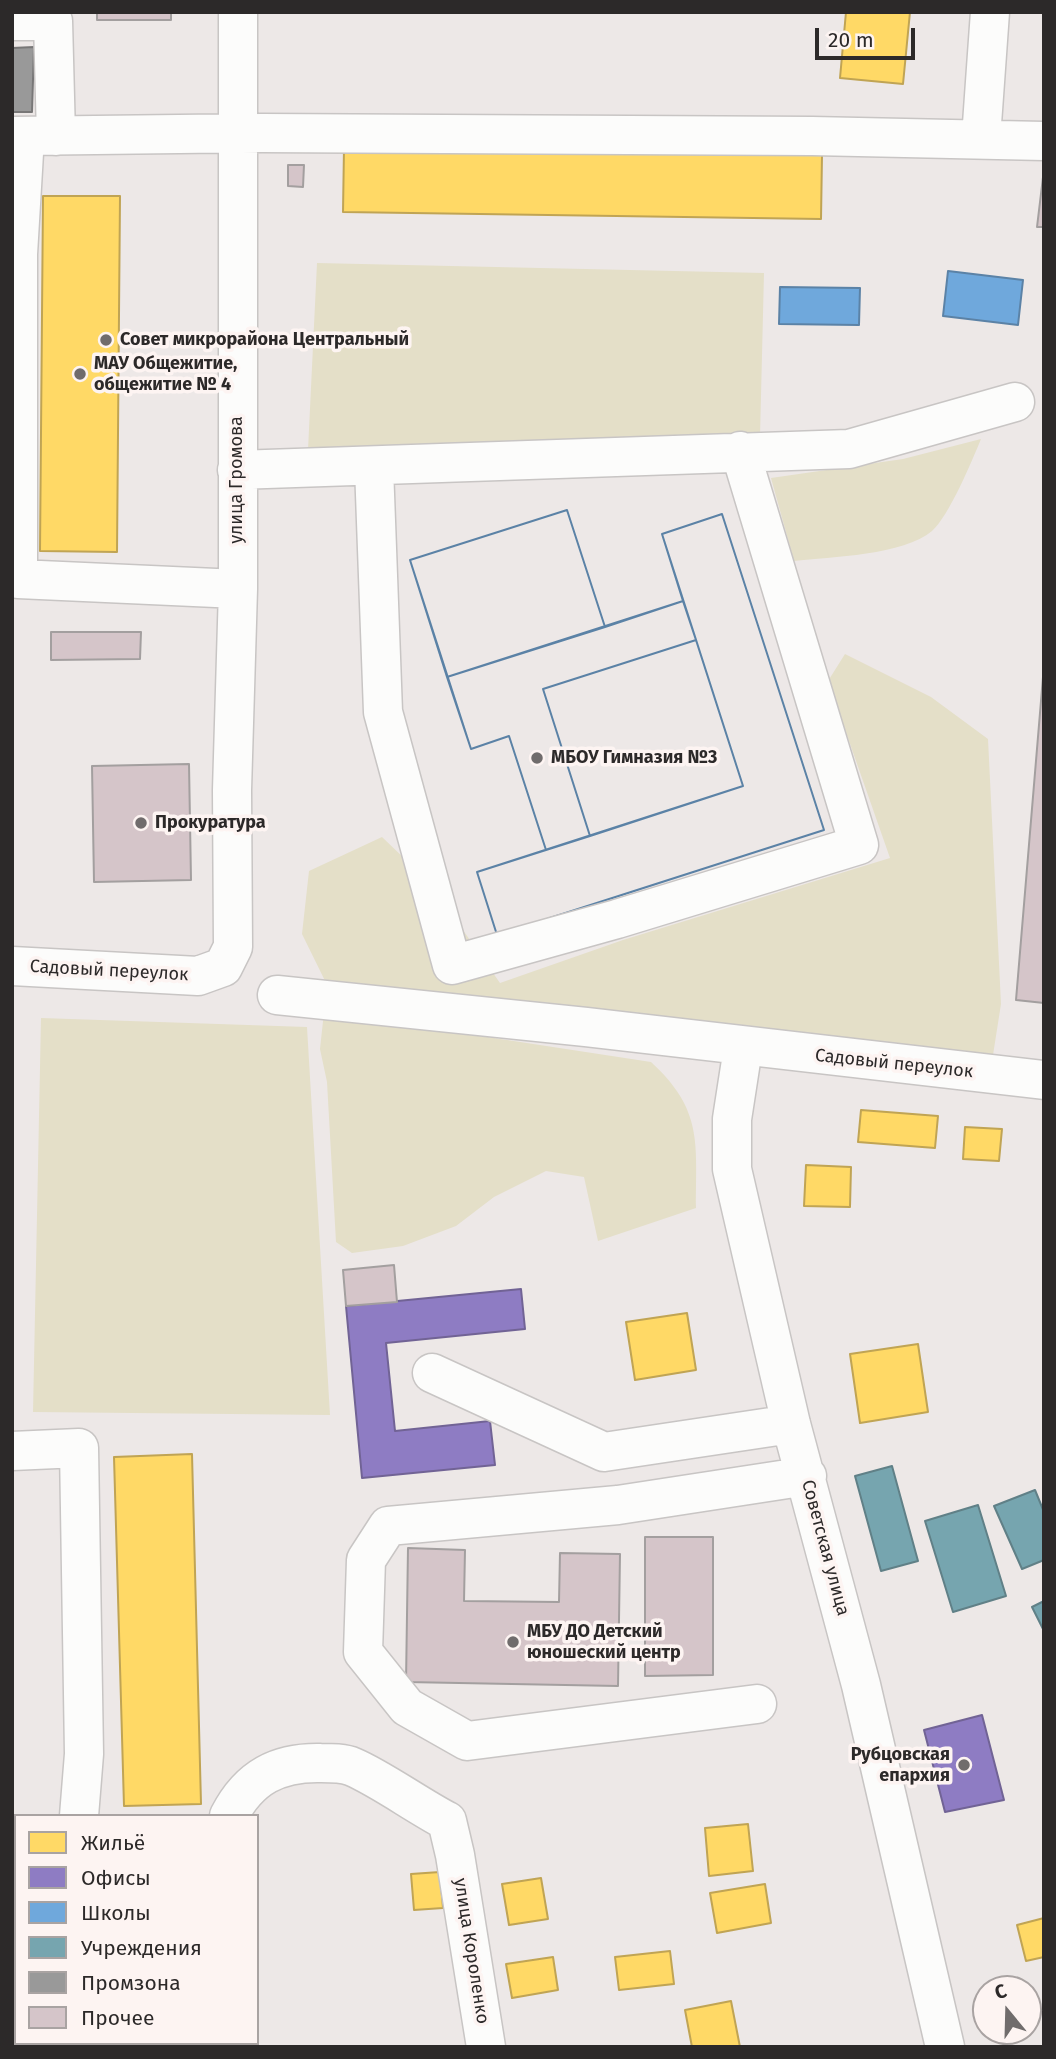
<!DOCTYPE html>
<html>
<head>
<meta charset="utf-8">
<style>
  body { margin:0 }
  #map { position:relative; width:1056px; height:2059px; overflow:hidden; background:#ede8e7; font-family:"Fira Sans",sans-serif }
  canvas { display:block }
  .frame { position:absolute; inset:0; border:14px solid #2c2929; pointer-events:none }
  .legend { position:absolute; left:14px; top:1814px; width:245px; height:231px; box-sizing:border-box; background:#fdf4f2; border:2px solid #a9a3a2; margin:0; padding:9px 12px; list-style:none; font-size:21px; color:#2c2929 }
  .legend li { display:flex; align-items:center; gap:14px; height:35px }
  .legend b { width:35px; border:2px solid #a9a3a2 }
  .north { position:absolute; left:972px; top:1975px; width:70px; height:70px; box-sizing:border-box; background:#fdf4f2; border:2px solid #a9a3a2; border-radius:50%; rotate:341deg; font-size:19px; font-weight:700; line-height:28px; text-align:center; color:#2c2929 }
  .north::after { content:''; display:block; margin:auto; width:24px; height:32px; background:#706c6c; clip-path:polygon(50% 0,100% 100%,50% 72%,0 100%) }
  .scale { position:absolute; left:815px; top:28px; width:100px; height:32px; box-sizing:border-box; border:4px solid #2c2929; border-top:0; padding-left:9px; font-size:21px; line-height:24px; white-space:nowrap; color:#2c2929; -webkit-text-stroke:5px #fdf4f2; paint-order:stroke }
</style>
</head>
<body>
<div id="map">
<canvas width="1056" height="2059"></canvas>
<div class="frame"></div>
<ul class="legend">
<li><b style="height:19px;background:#ffd966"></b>Жильё</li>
<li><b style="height:19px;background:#8e7cc3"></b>Офисы</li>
<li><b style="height:19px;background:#6fa8dc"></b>Школы</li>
<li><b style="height:19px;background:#76a5af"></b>Учреждения</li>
<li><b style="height:19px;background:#999"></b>Промзона</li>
<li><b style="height:19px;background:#d5c5c9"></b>Прочее</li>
</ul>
<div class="north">С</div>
<div class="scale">20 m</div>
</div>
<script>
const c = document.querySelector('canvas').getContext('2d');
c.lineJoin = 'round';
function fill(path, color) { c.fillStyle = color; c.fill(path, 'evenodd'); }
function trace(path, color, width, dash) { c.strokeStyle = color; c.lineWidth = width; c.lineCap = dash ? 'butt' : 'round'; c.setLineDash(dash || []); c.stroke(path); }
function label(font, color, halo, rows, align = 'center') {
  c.font = font + ' "Fira Sans",sans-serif'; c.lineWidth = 7; c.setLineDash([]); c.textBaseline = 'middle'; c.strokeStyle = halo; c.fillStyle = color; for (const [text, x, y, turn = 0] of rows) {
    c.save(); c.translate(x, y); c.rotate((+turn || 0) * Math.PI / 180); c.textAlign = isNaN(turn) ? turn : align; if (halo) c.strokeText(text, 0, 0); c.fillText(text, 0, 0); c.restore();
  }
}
fill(new Path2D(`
  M317,263L764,273L760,437L308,450Z
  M981,439C972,461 949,516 932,531C904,555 831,557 794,561L771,478L903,459Z
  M845,654L931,697L988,739L1001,1004L993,1055L332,995L302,934L309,871L382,837L430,883L500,983L623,940L890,858L828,681Z
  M324,1012L651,1062C703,1110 696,1142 696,1208L598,1241L584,1177L546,1171L494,1197L456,1226L403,1246L352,1253L336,1242L327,1082L320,1049Z
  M41,1018L307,1027L330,1415L33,1412Z`), '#e4dfc8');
const homes = new Path2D(`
  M846,12H910L903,84L840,78Z
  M344,148L822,155L821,219L343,212Z
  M43,196H120L117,552L40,551Z
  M861,1110L938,1116L935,1148L858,1142Z
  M965,1127L1002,1129L999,1161L963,1159Z
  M806,1165L851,1167L850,1207L804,1206Z
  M687,1313L696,1370L635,1380L626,1322Z
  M918,1344L928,1412L860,1423L850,1354Z
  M192,1454L201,1804L124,1806L114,1457Z
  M748,1824L753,1871L709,1876L705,1828Z
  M440,1872L443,1908L414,1910L411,1874Z
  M541,1878L548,1919L509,1925L502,1884Z
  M765,1884L771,1923L717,1933L710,1893Z
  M1044,1918V1957L1026,1961L1017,1925Z
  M670,1951L674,1984L619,1990L615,1957Z
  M553,1957L558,1990L512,1998L506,1964Z
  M731,2001L740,2047H692L685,2010Z
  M140,2043H197V2047H140Z`);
fill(homes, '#ffd966');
trace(homes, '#c0a454', 2);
const offices = new Path2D(`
  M521,1289L525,1329L386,1343L395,1431L490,1421L495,1465L362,1478L346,1306Z
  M982,1715L1004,1800L945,1812L924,1730Z`);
fill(offices, '#8e7cc3');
trace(offices, '#716395', 2);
const schools = new Path2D(`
  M948,271L1023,280L1018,325L943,316Z
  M780,287L860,288L859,325L779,324Z
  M567,510L605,627L683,601L662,534L722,514L824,830L497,935L477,872L546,850L509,736L471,749L410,560ZM696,640L743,786L590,836L543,689Z
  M567,510L605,627L447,677L410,560Z
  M722,514L824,830L497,935L477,872L743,786L662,534Z
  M683,601L696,640L543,689L590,836L546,850L509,736L471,749L447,677Z`);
fill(schools, '#6fa8dc');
trace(schools, '#5b82a6', 2);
const public = new Path2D(`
  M892,1466L918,1561L881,1571L855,1476Z
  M1035,1490L1044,1512V1560L1022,1569L994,1506Z
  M978,1505L1006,1596L953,1612L925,1521Z
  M1044,1601V1631L1032,1607Z`);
fill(public, '#76a5af');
trace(public, '#608087', 2);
const industry = new Path2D(`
  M34,47L32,112H12V48Z`);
fill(industry, '#999');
trace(industry, '#787777', 2);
const building = new Path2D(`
  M97,12H171V20H97Z
  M288,165H304L303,187L288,186Z
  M1043,177H1044V227H1037Z
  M51,632H141L140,659L51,660Z
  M1044,665V1003L1016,1000Z
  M189,764L191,880L94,882L92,766Z
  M394,1265L397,1302L346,1306L343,1270Z
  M645,1537H713V1675L645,1676Z
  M408,1548L465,1550L464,1601L559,1602L560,1553L620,1554L618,1686L406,1682Z`);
fill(building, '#d5c5c9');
trace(building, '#a39f9f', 2);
const minor = new Path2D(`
  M12,21H53L56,136
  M12,136L262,133L812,136L1044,141
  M25,136L18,254V579L238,589
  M981,138L990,12
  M374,467L383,712L452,965L617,919L859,845L740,451
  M237,470L849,449L1015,402
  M12,966L198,976L223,967L233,947L232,790L238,589V12
  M277,995L586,1027L1044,1080
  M743,1048L732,1119V1169L791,1424L861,1685L945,2047
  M432,1373L604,1452L791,1424
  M12,1451L79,1448L84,1754L79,1816
  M757,1704L467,1741L407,1707L363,1652L366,1560L388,1526L618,1505L807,1476
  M229,1816C249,1777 278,1762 321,1763C331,1763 344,1763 353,1767C381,1779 418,1806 447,1821L455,1855L486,2047
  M12,1910L16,1919
  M42,2043V2047`);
trace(minor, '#c8c5c4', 41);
trace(minor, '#fcfcfb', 38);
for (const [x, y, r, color] of [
  [106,340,7,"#706c6c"],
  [80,374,7,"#706c6c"],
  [537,758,7,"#706c6c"],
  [141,823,7,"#706c6c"],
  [513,1642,7,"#706c6c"],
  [964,1765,7,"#706c6c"]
]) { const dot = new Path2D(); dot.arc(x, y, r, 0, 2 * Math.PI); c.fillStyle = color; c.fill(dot); trace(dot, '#fdf4f2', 2.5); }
label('bold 18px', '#2c2929', '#fdf4f2', [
  ["Совет микрорайона Центральный",120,340],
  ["МАУ Общежитие,",94,364],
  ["общежитие № 4",94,385],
  ["МБОУ Гимназия №3",551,758],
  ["Прокуратура",155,823],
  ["МБУ ДО Детский",527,1632],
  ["юношеский центр",527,1653],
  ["Рубцовская",950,1755,"right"],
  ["епархия",950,1776,"right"]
], 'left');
label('18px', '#2c2929', '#fdf4f2', [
  ["улица Громова",237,480,-90],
  ["Садовый переулок",109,971,3],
  ["Садовый переулок",894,1064,6],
  ["Советская улица",825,1548,75],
  ["улица Короленко",471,1951,81]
]);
</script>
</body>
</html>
